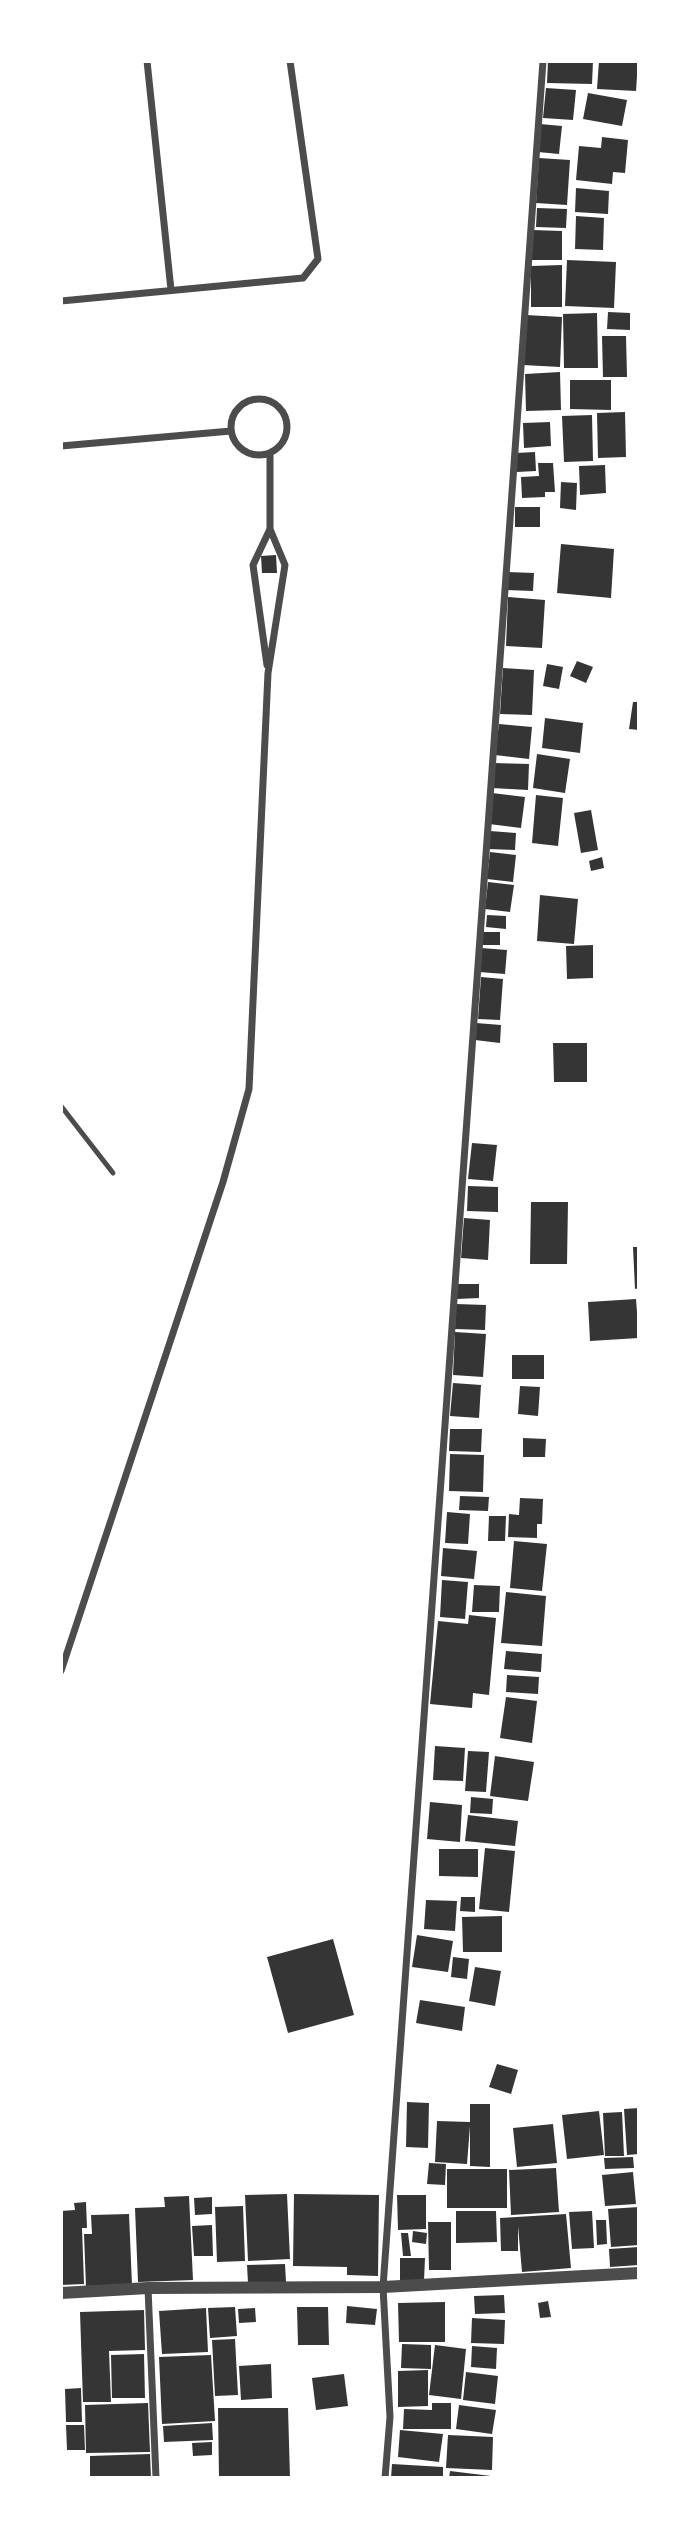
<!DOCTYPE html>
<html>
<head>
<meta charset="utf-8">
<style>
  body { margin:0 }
  #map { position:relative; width:700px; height:2539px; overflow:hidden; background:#fff; font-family:"Zilla Slab",serif }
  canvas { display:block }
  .frame { position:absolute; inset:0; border:63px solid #fff; pointer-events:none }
</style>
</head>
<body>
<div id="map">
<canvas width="700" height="2539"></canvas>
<div class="frame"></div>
</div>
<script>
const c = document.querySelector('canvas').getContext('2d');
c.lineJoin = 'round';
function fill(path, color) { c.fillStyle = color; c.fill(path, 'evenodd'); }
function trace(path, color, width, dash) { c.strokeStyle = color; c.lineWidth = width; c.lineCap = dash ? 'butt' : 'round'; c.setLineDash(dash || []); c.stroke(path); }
fill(new Path2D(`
  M548,61H593L592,84L547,83Z
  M599,61H638L636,91L597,89Z
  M546,88L576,90L573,120L543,118Z
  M588,93L627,100L622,126L583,119Z
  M540,124L562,126L559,154L538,152Z
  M602,137L628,140L625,173L613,172L612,184L576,180L579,146L601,148Z
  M539,158L570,160L567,205L536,203Z
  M576,188L609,191L608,214L575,212Z
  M537,208L567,209L566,228L536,227Z
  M576,216L604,218L603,250L575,249Z
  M532,230L562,231V260H532Z
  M567,260L616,262L614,308L565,306Z
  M562,265V307H531V266Z
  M608,312L630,313V330L607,329Z
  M597,313L598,368H564L563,314Z
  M526,315L562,317L560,367L523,365Z
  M602,336H626L627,377H603Z
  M560,372L561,410L526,411L525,374Z
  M570,380H611V410L570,409Z
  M625,412L626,457L598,458L597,413Z
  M592,415L593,461L564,462L562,416Z
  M550,422L551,446L524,448L523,423Z
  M535,452L536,471L517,472L516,453Z
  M538,463H553L555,492H545V497L522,498L521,477L539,476Z
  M605,465L606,493L580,495L579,466Z
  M561,482L577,483L576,510L560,508Z
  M515,507H540V527H515Z
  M561,544L614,549L611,598L557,593Z
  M276,555L277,573H262L261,556Z
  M507,572L534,573L533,591L506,590Z
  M508,597L545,600L542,648L506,646Z
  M577,661L593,667L586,683L570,676Z
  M547,664L563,667L559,689L543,686Z
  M503,668L534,670L532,715L500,714Z
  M633,702H639V730L629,729Z
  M545,718L583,723L580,753L542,748Z
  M499,724L532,727L529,759L495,755Z
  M537,754L570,759L565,793L533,788Z
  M493,763L529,764L528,790L492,788Z
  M492,793L525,797L521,828L489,824Z
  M536,795L563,798L558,846L532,843Z
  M591,810L598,850L581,853L574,813Z
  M490,831L516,833L515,850L488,849Z
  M490,852L516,855L513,882L487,879Z
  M602,857L604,868L591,871L589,861Z
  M488,882L514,885L510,912L485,909Z
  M540,895L578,899L574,944L537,941Z
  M487,915L506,916V929L486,927Z
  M482,932H500V945H482Z
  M593,945V978L567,979L566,946Z
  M481,948L507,950L505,974L479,972Z
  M481,977L503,979L500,1020L478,1019Z
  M476,1023L501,1025L500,1043L475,1040Z
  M553,1043H587V1082H554Z
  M472,1143L497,1145L493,1181L468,1179Z
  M468,1186L498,1187V1212L467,1211Z
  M531,1202H568L567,1264H530Z
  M464,1218L490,1220L488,1260L461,1258Z
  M633,1247H639V1288L635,1289Z
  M456,1284H479V1298L457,1299Z
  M636,1299L639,1338L590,1341L588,1302Z
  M456,1304L486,1305L485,1330L455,1329Z
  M455,1332L486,1334L483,1377L453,1375Z
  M512,1355H544V1379H512Z
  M453,1383L481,1385L479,1418L450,1416Z
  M520,1386L540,1387L538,1416L518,1414Z
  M450,1429H482L481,1452L449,1451Z
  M523,1438L546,1439L545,1457H523Z
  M450,1454L484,1455L483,1492L449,1491Z
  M460,1496L489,1497L488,1511L459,1510Z
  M520,1498L543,1499L542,1524H537V1538L508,1537L509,1514L519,1515Z
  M447,1512L470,1514L468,1544L445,1543Z
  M489,1516H506L505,1541H488Z
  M514,1541L547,1544L542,1591L510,1588Z
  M443,1548L477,1551L474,1579L441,1576Z
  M442,1580L468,1582L465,1619L440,1617Z
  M474,1585L500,1586L499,1612H472Z
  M506,1592L546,1596L542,1646L501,1643Z
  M469,1615L496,1618L489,1695L473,1693L472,1708L430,1704L438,1621L468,1624Z
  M506,1651L542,1654L541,1672L504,1669Z
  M507,1675L539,1677L538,1694L506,1692Z
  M506,1697L537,1701L532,1743L500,1738Z
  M435,1746L465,1748L463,1781L433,1780Z
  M468,1751L489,1752L486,1792L465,1791Z
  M495,1756L534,1762L528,1801L490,1796Z
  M471,1797L493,1799L492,1814L470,1813Z
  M430,1802L462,1805L460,1842L427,1839Z
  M468,1815L518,1821L515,1846L465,1841Z
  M485,1848L515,1851L509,1912L479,1909Z
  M439,1849H478V1877L439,1876Z
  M461,1897H475V1912L460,1911Z
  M426,1900L457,1901L455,1931L424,1929Z
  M502,1916V1952H463L462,1917Z
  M417,1935L453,1941L448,1972L412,1967Z
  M333,1939L354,2015L288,2033L267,1957Z
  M453,1957L469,1959L467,1979L451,1977Z
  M475,1967L501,1971L495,2006L469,2001Z
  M420,2000L465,2007L462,2031L416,2023Z
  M497,2064L518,2070L511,2094L489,2087Z
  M407,2102L429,2103L428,2148L406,2147Z
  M470,2104H490V2167L470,2166V2126L467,2164L435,2162L437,2121L470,2122Z
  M639,2108V2154L627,2155L624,2109Z
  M599,2111L604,2155L567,2159L562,2115Z
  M622,2112L624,2156H605L603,2113Z
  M553,2124L557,2163L517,2167L513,2128Z
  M633,2157L634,2168L605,2169L604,2158Z
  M429,2163L446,2164L445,2185L427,2184Z
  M556,2168L559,2212L511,2215L509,2170Z
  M447,2169H507V2208H447Z
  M633,2172L636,2204L605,2206L602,2175Z
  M287,2194L290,2259L248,2261L245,2195Z
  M294,2194L379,2195L378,2276L347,2275V2267L293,2266Z
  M397,2195H426V2229L398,2230Z
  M189,2196L193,2280L138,2282L135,2208L165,2207L164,2197Z
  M212,2197V2214L195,2215L194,2198Z
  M86,2202L87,2228H82L84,2284L61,2285V2211L75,2210L74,2203Z
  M243,2206L245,2261L217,2262L215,2207Z
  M639,2207V2245L611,2247L608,2209Z
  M456,2211H496L497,2242L456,2243Z
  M592,2211L594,2248L572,2249L569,2212Z
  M129,2214L132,2285L86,2287L84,2234H92L91,2215Z
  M566,2214L571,2268L522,2272L518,2226V2251H501L500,2218Z
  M596,2220H606L607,2244L597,2245Z
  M428,2222H451V2270H429Z
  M212,2225L213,2256H194L192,2226Z
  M413,2231L427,2233L426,2244L412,2242Z
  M401,2233H408L411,2256H403Z
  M639,2247V2265L610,2267L609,2249Z
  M400,2258H425L424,2281H400Z
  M285,2264L286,2282L248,2283L247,2265Z
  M504,2295L505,2313L475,2314L474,2296Z
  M548,2301L551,2317L540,2318L538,2303Z
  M445,2302V2342H399L398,2303Z
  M347,2306L377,2309L375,2325L346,2323Z
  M235,2307L237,2336L210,2338L208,2308Z
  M297,2307H328L329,2345H298Z
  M206,2308L208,2352L162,2354L159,2311Z
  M255,2308L256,2322L239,2323L238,2309Z
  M144,2310L145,2350L109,2351L111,2402H83L80,2312Z
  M472,2318L505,2320L504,2344L471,2343Z
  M235,2339L238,2395L215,2396L212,2340Z
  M402,2344L431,2345V2369L401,2368Z
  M435,2345L466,2349L461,2399L429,2395Z
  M472,2346L497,2348L496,2369L471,2367Z
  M144,2354L145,2398H112L111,2355Z
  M211,2355L215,2421L162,2424L159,2357Z
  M271,2364L272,2398L241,2400L239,2366Z
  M428,2370V2406L398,2407V2371Z
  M466,2372L498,2376L495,2404L463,2400Z
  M344,2374L348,2406L316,2410L312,2378Z
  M81,2388L82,2422H66L65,2389Z
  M148,2403L150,2452L86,2453L85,2405Z
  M432,2403H451V2429H403L404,2409L432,2410Z
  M459,2405L496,2410L492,2434L456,2429Z
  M218,2408H288L290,2478H219Z
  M212,2423L213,2440L164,2442L163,2426Z
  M66,2425H84L85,2450H67Z
  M400,2430L443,2434L439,2462L398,2457Z
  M448,2435L493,2437L492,2470L446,2468Z
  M212,2442V2455L193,2456L192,2443Z
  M150,2454L151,2478H90V2456Z
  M392,2464L443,2467V2478H391Z
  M450,2471L491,2476V2478H449Z`), '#353535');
trace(new Path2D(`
  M61,1106L113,1173`), '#4c4c4c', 5);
trace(new Path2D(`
  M147,61L171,290
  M61,301L303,278L318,259L290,61
  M231 427a28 28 0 1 1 56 0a28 28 0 1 1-56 0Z
  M61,446L231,431
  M267,665L253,565L270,529
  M61,1671L223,1182L249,1089L268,673L285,565L270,529V454
  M148,2288L156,2478
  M385,2478L390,2417L383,2287L543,61`), '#4c4c4c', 7);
trace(new Path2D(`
  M61,2293L148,2288L383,2287L639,2273`), '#4c4c4c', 12);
</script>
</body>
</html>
